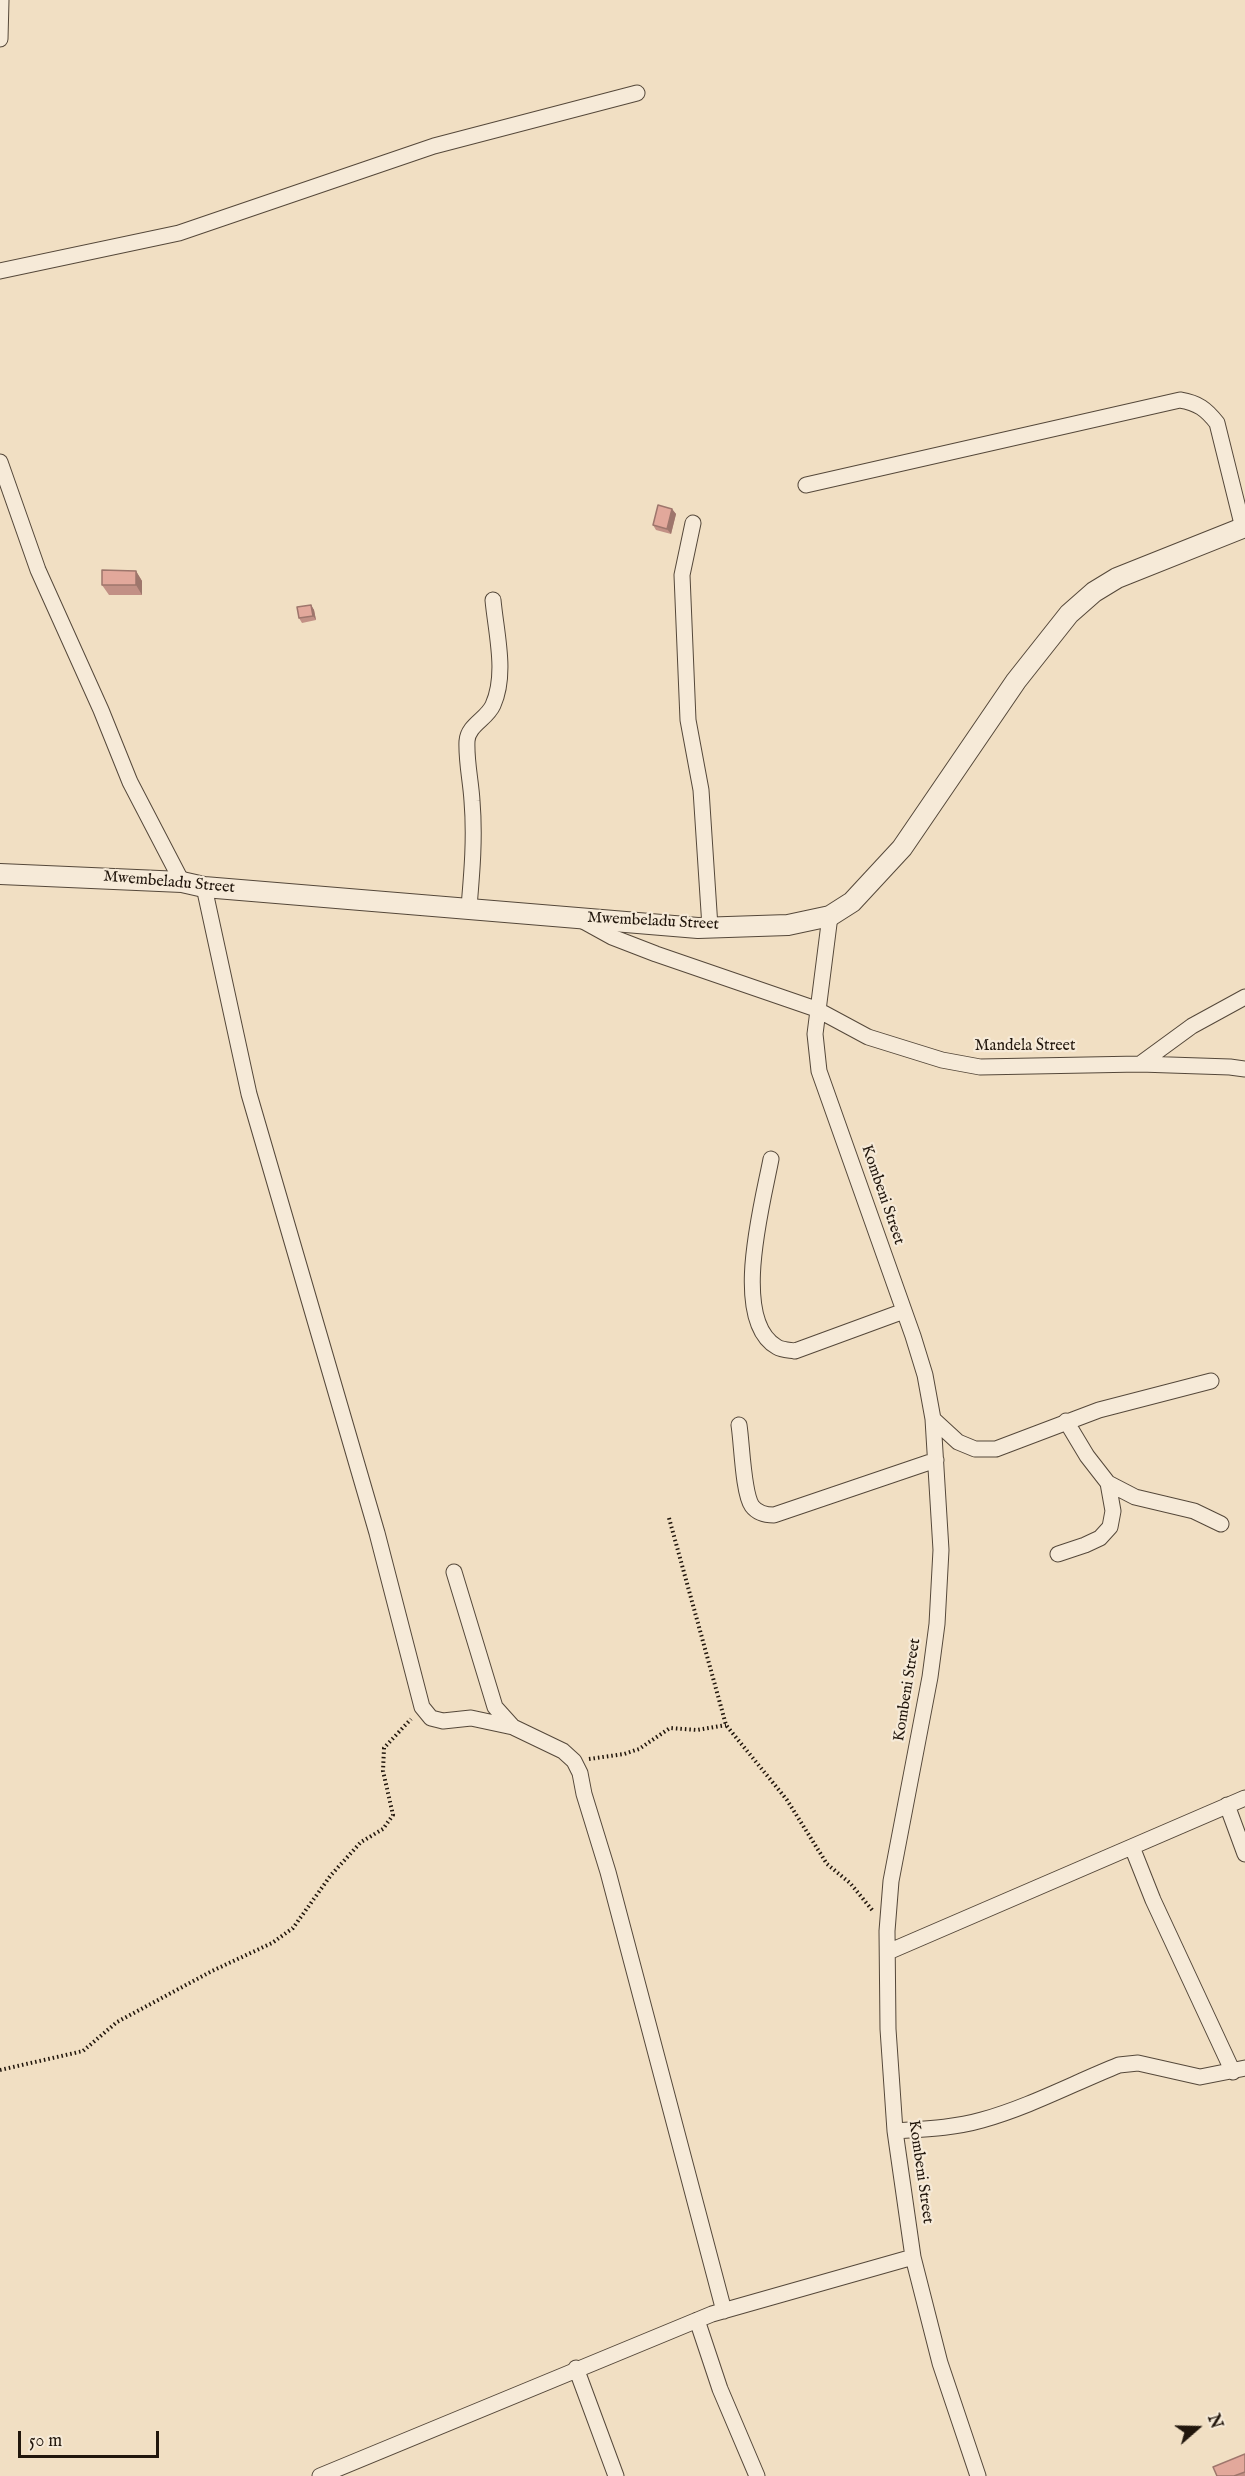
<!DOCTYPE html>
<html>
<head>
<meta charset="utf-8">
<style>
  body { margin:0 }
  #map { position:relative; width:1245px; height:2476px; overflow:hidden; background:#f1dfc3; font-family:"IM FELL English",serif }
  canvas { display:block }
  .north { position:absolute; left:1167px; top:2398px; width:60px; height:60px; -webkit-text-stroke:4px #f6ead8; paint-order:stroke; rotate:70deg; font-size:16px; font-weight:700; line-height:24px; text-align:center; color:#21160c }
  .north::after { content:''; display:block; margin:auto; width:21px; height:27px; background:#21160c; clip-path:polygon(50% 0,100% 100%,50% 72%,0 100%) }
  .scale { position:absolute; left:18px; top:2431px; width:141px; height:27px; box-sizing:border-box; border:3px solid #21160c; border-top:0; padding-left:8px; font-size:18px; line-height:21px; white-space:nowrap; color:#21160c; -webkit-text-stroke:4px #f6ead8; paint-order:stroke }
</style>
</head>
<body>
<div id="map">
<canvas width="1245" height="2476"></canvas>
<div class="north">N</div>
<div class="scale">50 m</div>
</div>
<script>
const c = document.querySelector('canvas').getContext('2d');
c.lineJoin = 'round';
function trace(path, color, width, dash) { c.strokeStyle = color; c.lineWidth = width; c.lineCap = dash ? 'butt' : 'round'; c.setLineDash(dash || []); c.stroke(path); }
function fill(path, color) { c.fillStyle = color; c.fill(path, 'evenodd'); }
function label(font, color, halo, rows, align = 'center') {
  c.font = font + ' "IM FELL English",serif'; c.lineWidth = 4.5; c.setLineDash([]); c.textBaseline = 'middle'; c.strokeStyle = halo; c.fillStyle = color; for (const [text, x, y, turn = 0] of rows) {
    c.save(); c.translate(x, y); c.rotate((+turn || 0) * Math.PI / 180); c.textAlign = isNaN(turn) ? turn : align; if (halo) c.strokeText(text, 0, 0); c.fillText(text, 0, 0); c.restore();
  }
}
const minor = new Path2D(`
  M0,39L1,0
  M0,271L179,233L434,146L637,93
  M0,462L38,570L101,710L130,782L182,882
  M806,485L1180,400C1198,403 1206,409 1217,423L1243,528
  M693,523L682,575L688,720L701,790L710,927
  M204,887L249,1094L377,1533L422,1707L431,1718L443,1721L471,1718L513,1727L563,1751L574,1761L580,1773L584,1794L608,1872L724,2311
  M469,907C472,872 475,837 472,801C471,782 466,761 467,741C468,725 487,719 493,705C507,674 496,633 493,600
  M830,916L815,1034L819,1071L913,1336L925,1375L933,1419L941,1550L937,1624L930,1677L891,1881L887,1931L888,2029L895,2131L913,2257L940,2363L978,2476
  M583,921L612,937L656,954L816,1009L868,1037L942,1060L980,1067L1140,1064L1230,1067L1245,1069
  M1140,1064L1192,1026L1245,997
  M771,1159C763,1202 730,1320 777,1347C782,1350 789,1350 795,1351L904,1311
  M933,1419L958,1442L975,1449H996L1099,1410L1211,1381
  M739,1425C742,1444 743,1493 752,1506C758,1514 766,1515 774,1515L936,1460
  M1108,1483L1135,1497L1194,1511L1221,1524
  M1058,1554L1085,1545L1100,1538L1110,1527L1113,1511L1108,1483L1087,1456L1066,1421
  M454,1572L495,1707L513,1727
  M1227,1805L1245,1854
  M1132,1847L1153,1900L1233,2072
  M888,1952L1245,1798
  M895,2131C925,2129 954,2128 982,2120C1029,2107 1074,2083 1119,2065L1138,2063L1200,2077L1245,2068
  M697,2320L720,2389L757,2476
  M576,2368L616,2476
  M320,2476L712,2314L913,2257`);
const tertiary = new Path2D(`
  M0,874L182,882L204,887L698,928L788,925L830,916L852,902L902,848L1016,681L1069,614L1094,592L1117,578L1245,527`);
trace(minor, '#55483a', 17);
trace(tertiary, '#55483a', 22);
trace(new Path2D(`
  M669,1518L726,1725L787,1800L827,1864L850,1883L873,1911
  M589,1759L624,1754L639,1749L670,1728L697,1730L726,1725
  M0,2070L83,2051L117,2022L212,1971L272,1943L293,1928L331,1875L361,1842L383,1829L393,1815L383,1771L384,1748L411,1719`), '#21160c', 4, [1.5, 3]);
trace(minor, '#f6ead8', 15);
trace(tertiary, '#f6ead8', 20);
fill(new Path2D(`
  M672,509L676,514L671,534L656,530L653,525Z
  M136,571L142,581V595H109L102,585Z
  M311,605L314,610L316,620L302,623L299,618Z
  M1245,2455V2476H1217Z`), '#c29085');
fill(new Path2D(`
  M672,509L676,514L671,534L667,529Z
  M136,571L142,581V595L136,585Z
  M311,605L314,610L316,620L313,616Z`), '#9e766c');
const building = new Path2D(`
  M658,505L672,509L667,529L653,525Z
  M102,570L136,571V585H102Z
  M311,605L313,616L299,618L297,607Z
  M1245,2454V2472L1234,2476H1217L1213,2467Z`);
fill(building, '#e2a89b');
trace(building, '#9e766c', 1.5);
label('16px', '#21160c', '#f6ead8', [
  ["Mwembeladu Street",169,883,5],
  ["Mwembeladu Street",653,922,3],
  ["Mandela Street",1025,1047],
  ["Kombeni Street",882,1195,71],
  ["Kombeni Street",908,1690,-81],
  ["Kombeni Street",920,2172,82]
]);
</script>
</body>
</html>
